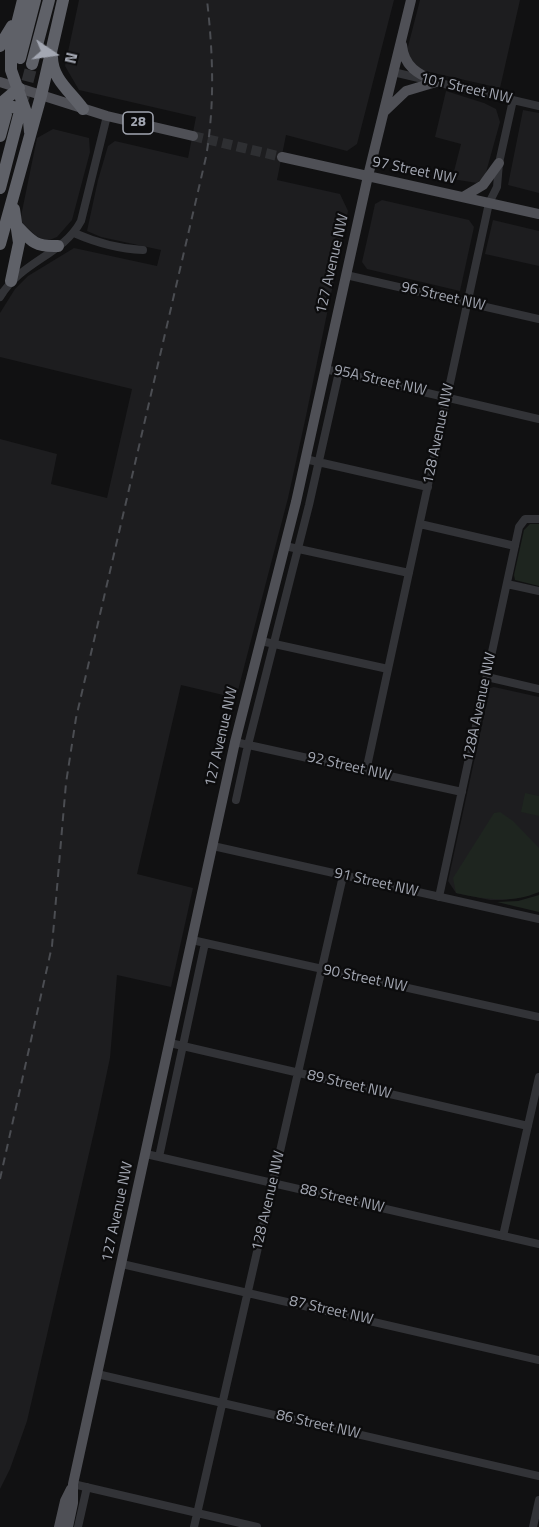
<!DOCTYPE html>
<html>
<head>
<meta charset="utf-8">
<style>
  body { margin:0 }
  #map { position:relative; width:539px; height:1527px; overflow:hidden; background:#111112; font-family:"Titillium Web",sans-serif }
  canvas { display:block }
  .north { position:absolute; left:24px; top:24px; width:60px; height:60px; -webkit-text-stroke:4px #0c0c0d; paint-order:stroke; rotate:103deg; font-size:16px; font-weight:700; line-height:24px; text-align:center; color:#a3a7b2 }
  .north::after { content:''; display:block; margin:auto; width:21px; height:27px; background:#a3a7b2; clip-path:polygon(50% 0,100% 100%,50% 72%,0 100%) }
</style>
</head>
<body>
<div id="map">
<canvas width="539" height="1527"></canvas>
<div class="north">N</div>
</div>
<script>
const c = document.querySelector('canvas').getContext('2d');
c.lineJoin = 'round';
function fill(path, color) { c.fillStyle = color; c.fill(path, 'evenodd'); }
function trace(path, color, width, dash) { c.strokeStyle = color; c.lineWidth = width; c.lineCap = dash ? 'butt' : 'round'; c.setLineDash(dash || []); c.stroke(path); }
function label(font, color, halo, rows, align = 'center') {
  c.font = font + ' "Titillium Web",sans-serif'; c.lineWidth = 4.5; c.setLineDash([]); c.textBaseline = 'middle'; c.strokeStyle = halo; c.fillStyle = color; for (const [text, x, y, turn = 0] of rows) {
    c.save(); c.translate(x, y); c.rotate((+turn || 0) * Math.PI / 180); c.textAlign = isNaN(turn) ? turn : align; if (halo) c.strokeText(text, 0, 0); c.fillText(text, 0, 0); c.restore();
  }
}
fill(new Path2D(`
  M79,0H394L357,144L347,151L286,135L277,180L340,194L348,211L306,416L288,498L236,698L181,685L137,874L193,888L171,987L117,975L110,1058L97,1119L27,1421L10,1469L0,1489V439L57,454L51,484L107,498L132,389L0,357V313L15,289L28,276L74,248L157,266L161,250L101,237L87,231L98,180L108,146L115,141L188,158L196,117L79,90L65,66Z
  M420,0H520L500,88L403,66Z
  M446,91L484,103L496,109L500,122L485,176L477,183L452,179L461,144L435,137Z
  M523,110L539,113V193L508,185Z
  M53,129L89,138L90,152L72,220L57,237L47,241L36,236L20,221L37,138Z
  M382,200L469,220L474,227L460,291L367,269L362,262L370,227L375,204Z
  M493,220L539,231V266L485,254Z
  M494,687L539,697V892L518,898L503,900H490L456,893L448,881L490,688Z`), '#1d1d1f');
fill(new Path2D(`
  M530,524H539V586L515,580L514,575L524,530Z
  M525,793L539,796V816L521,812Z
  M500,812L513,821L539,848V892C511,904 484,899 456,893L453,878L494,813Z
  M539,895V912L497,902L518,901Z`), '#1e251f');
trace(new Path2D(`
  M193,136L282,157`), '#2e2f32', 10, [10, 5]);
trace(new Path2D(`
  M23,99L32,64`), '#2e2f32', 12, [12, 6]);
trace(new Path2D(`
  M393,72L539,106
  M74,233C97,243 118,249 143,250
  M346,275L539,319
  M0,297C21,261 63,255 81,221L107,116
  M325,369L539,419
  M305,459L428,487
  M420,524L515,546
  M285,546L409,573
  M507,584L539,591
  M261,641L388,669
  M487,677L539,689
  M235,742L462,792
  M366,771L489,203L497,187L499,163L513,100
  M236,800L248,745L309,505L339,372
  M213,846L539,919
  M439,897L519,527L525,519H539
  M192,940L539,1017
  M170,1043L528,1126
  M146,1154L539,1244
  M159,1157L205,943
  M503,1236L539,1077
  M122,1264L539,1360
  M97,1374L539,1476
  M73,1484L257,1527
  M78,1527L87,1487
  M194,1527L343,876
  M533,1527L539,1500`), '#323337', 8);
trace(new Path2D(`
  M402,45C404,67 418,74 436,82
  M0,82L107,116L193,136
  M385,111L406,91L436,82
  M282,157L539,214
  M463,197L483,185L499,163
  M59,1527L65,1501L71,1489
  M68,1527L73,1503V1484L235,742L296,502L368,176L411,0`), '#4f5056', 10);
trace(new Path2D(`
  M23,0L11,48V70L29,121L30,132
  M0,46L12,26
  M52,57C52,79 71,92 83,109
  M20,58L35,0
  M32,64L49,0
  M0,104L19,88
  M0,112C9,105 18,105 26,114
  M0,136L6,114
  M0,188L19,115
  M16,225C31,241 35,247 58,246
  M0,244L41,96L63,0
  M11,281L19,243L14,209`), '#5f6168', 12);
trace(new Path2D(`
  M0,1179L52,946L66,783L76,718L206,157C215,104 213,53 207,0`), '#4b4d52', 2, [8, 6]);
for (const [x, y, w] of [
  [138,123,30]
]) { const box = new Path2D(); box.roundRect(x - w / 2, y - 11, w, 22, 4.5); c.fillStyle = '#0c0c0d'; c.fill(box); trace(box, '#a3a7b2', 1.5); }
label('bold 14px', '#a3a7b2', null, [
  ["28",138,123]
]);
label('15px', '#a3a7b2', '#0c0c0d', [
  ["101 Street NW",466,89,13],
  ["97 Street NW",414,171,12],
  ["127 Avenue NW",333,264,-77],
  ["96 Street NW",443,297,13],
  ["95A Street NW",380,381,13],
  ["128 Avenue NW",439,434,-78],
  ["128A Avenue NW",480,707,-78],
  ["127 Avenue NW",222,737,-77],
  ["92 Street NW",349,767,13],
  ["91 Street NW",376,883,13],
  ["90 Street NW",365,979,12],
  ["89 Street NW",349,1085,13],
  ["88 Street NW",342,1199,13],
  ["128 Avenue NW",269,1201,-77],
  ["127 Avenue NW",118,1212,-78],
  ["87 Street NW",331,1311,13],
  ["86 Street NW",318,1425,13]
]);
</script>
</body>
</html>
